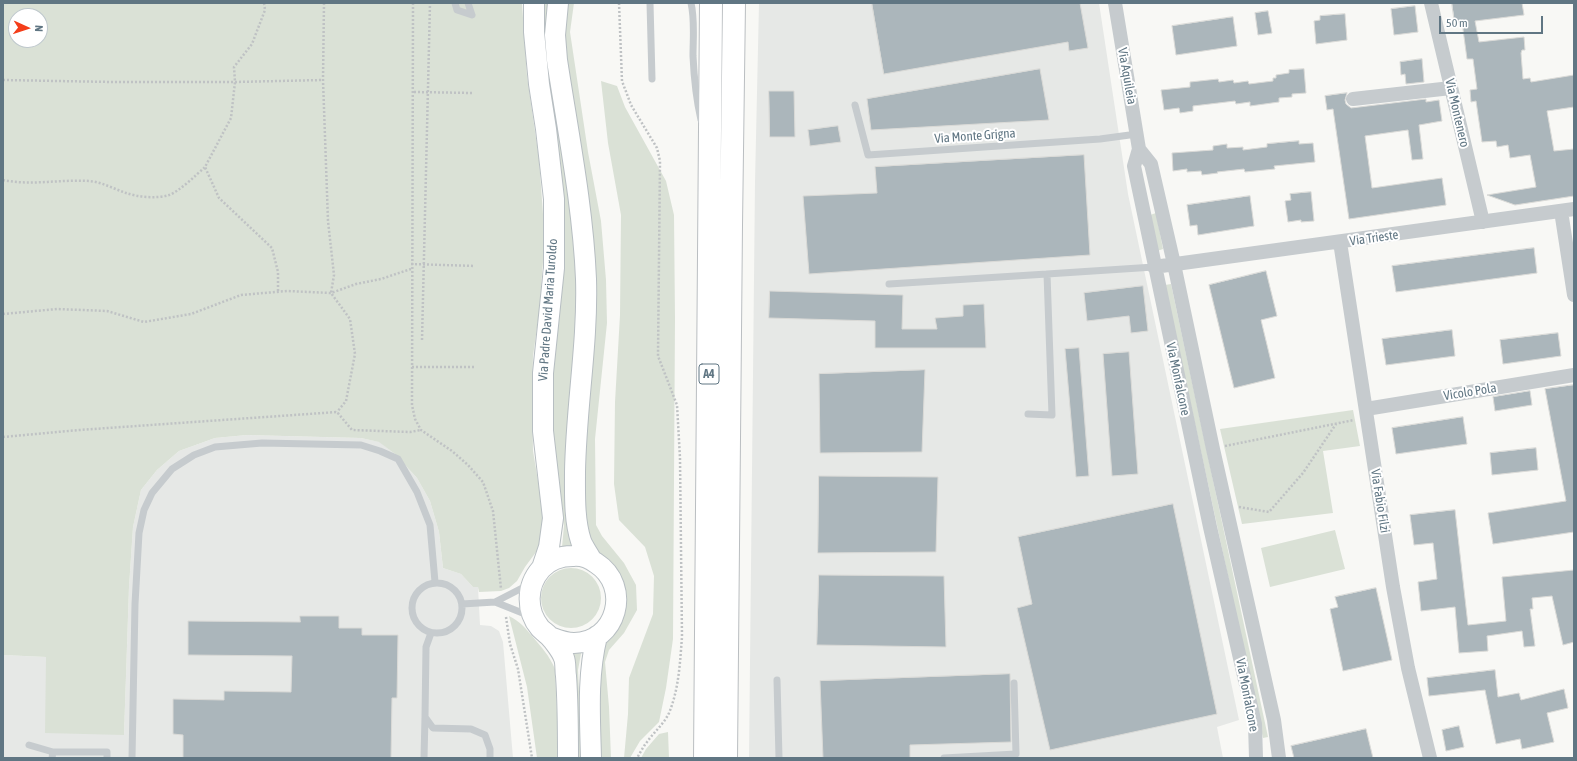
<!DOCTYPE html>
<html>
<head>
<meta charset="utf-8">
<style>
  body { margin:0 }
  #map { position:relative; width:1577px; height:761px; overflow:hidden; background:#f8f8f5; font-family:"Asap Condensed",sans-serif }
  canvas { display:block }
  .frame { position:absolute; inset:0; border:4px solid #607683; pointer-events:none }
  .north { position:absolute; left:8px; top:8px; width:40px; height:40px; box-sizing:border-box; background:#fff; border:1px solid #bfc8cd; border-radius:50%; rotate:93deg; font-size:11px; font-weight:700; line-height:16px; text-align:center; color:#607683 }
  .north::after { content:''; display:block; margin:auto; width:14px; height:18px; background:#f43e1a; clip-path:polygon(50% 0,100% 100%,50% 72%,0 100%) }
  .scale { position:absolute; left:1439px; top:16px; width:104px; height:18px; box-sizing:border-box; border:2px solid #607683; border-top:0; padding-left:5px; font-size:12px; line-height:14px; white-space:nowrap; color:#607683; -webkit-text-stroke:3px #fff; paint-order:stroke }
</style>
</head>
<body>
<div id="map">
<canvas width="1577" height="761"></canvas>
<div class="frame"></div>
<div class="north">N</div>
<div class="scale">50 m</div>
</div>
<script>
const c = document.querySelector('canvas').getContext('2d');
c.lineJoin = 'round';
function fill(path, color) { c.fillStyle = color; c.fill(path, 'evenodd'); }
function trace(path, color, width, dash) { c.strokeStyle = color; c.lineWidth = width; c.lineCap = dash ? 'butt' : 'round'; c.setLineDash(dash || []); c.stroke(path); }
function label(font, color, halo, rows, align = 'center') {
  c.font = font + ' "Asap Condensed",sans-serif'; c.lineWidth = 4; c.setLineDash([]); c.textBaseline = 'middle'; c.strokeStyle = halo; c.fillStyle = color; for (const [text, x, y, turn = 0] of rows) {
    c.save(); c.translate(x, y); c.rotate((+turn || 0) * Math.PI / 180); c.textAlign = isNaN(turn) ? turn : align; if (halo) c.strokeText(text, 0, 0); c.fillText(text, 0, 0); c.restore();
  }
}
fill(new Path2D(`
  M759,3H1099L1128,194L1239,720L1217,727L1223,758H749L755,182Z
  M247,435L361,438L380,442L395,454L417,478L430,501L439,532L443,568L461,574L473,587H478L480,625L491,626L499,631L503,642L513,758H3V655L46,657L124,735L129,587L133,527L141,490L157,470L179,451L215,438Z`), '#e6e8e6');
fill(new Path2D(`
  M3,3H522L527,76L539,159L543,214V262L539,313L533,356L532,391L533,451L545,523L539,548L525,567L517,581L509,588L501,591L479,592L478,587H473L461,574L443,568L439,532L430,501L417,478L395,454L379,442L361,438L247,435L215,438L179,451L157,470L141,490L133,527L129,587L124,735L45,733L46,657L3,655ZM16,16H40V40H16Z
  M541,3H547L549,53L579,274L577,546L562,547L564,526L553,453L547,85Z
  M563,3H574L570,32L588,152L601,221L606,280L607,323L595,439L596,525L602,536L624,563L636,585L637,610L624,633L609,650L605,662L609,707L611,758H598L595,670L613,565L599,552L591,542L583,506L586,381L566,74Z
  M601,81L617,86L625,107L666,181L674,215L675,319L673,639L666,688L659,722L640,741L630,758H624L628,714L629,678L653,614L654,576L645,547L619,520L614,484L615,402L620,315L621,215L608,143Z
  M1156,213L1163,249L1157,251L1150,215Z
  M1171,284L1268,737L1263,738L1165,285Z
  M1353,410L1360,446L1323,451L1333,513L1242,524L1220,429Z
  M1335,530L1345,569L1270,587L1261,548Z
  M541 598a30 30 0 1 1 60 0a30 30 0 1 1-60 0Z
  M509,616C521,622 524,627 533,637C542,648 549,655 555,669L559,758H537L527,687Z
  M582,648L578,670L582,758H576L567,649Z
  M668,732L669,758H641L646,749L659,734Z`), '#dae1d6');
const building = new Path2D(`
  M872,3H1080L1088,48L1069,51L1068,42L884,74Z
  M1452,3H1522L1524,15L1475,21L1479,42L1524,37L1525,50H1522L1521,53L1523,79L1530,78L1531,82L1574,75V107L1547,111L1554,151L1574,149V196L1515,205L1487,195L1536,187L1530,155L1510,158L1508,145L1497,147L1496,141L1482,142L1476,101L1471,102L1470,90L1477,89L1473,59H1467L1462,22L1455,24Z
  M1415,6L1418,32L1394,35L1391,9Z
  M1268,11L1272,33L1258,35L1255,13Z
  M1345,14L1347,40L1316,44L1314,21L1320,20V16Z
  M1233,17L1237,46L1176,55L1172,26Z
  M1422,59L1424,82L1406,84L1405,74L1401,75L1400,62Z
  M1040,69L1049,120L871,130L867,99Z
  M1304,69L1306,93L1292,94V97L1279,98V102L1250,106V102L1236,104L1235,101L1193,106V111L1180,113L1179,108L1164,110L1161,90L1190,87V82L1218,79L1219,82L1233,80L1234,83L1248,81L1249,84L1273,81V78H1276V75L1289,73V70Z
  M769,91H794L795,137H770Z
  M1347,93L1345,100L1346,104L1351,108L1426,99V102L1439,100L1442,121L1419,125L1423,159L1412,160L1408,130L1365,136L1372,188L1442,178L1446,205L1349,219L1333,109L1327,110L1325,96Z
  M838,126L841,142L810,146L808,130Z
  M1299,141V144L1313,143L1315,162L1274,166L1275,169L1245,172L1244,169L1217,172L1218,173L1202,175L1201,171L1187,172V169L1173,171L1172,153L1213,150V146L1227,144V148L1243,147V150L1267,147V144Z
  M1084,155L1090,255L809,274L803,196L877,193L875,167Z
  M1311,192L1314,221L1301,222V220L1288,222L1285,201L1291,200L1290,194Z
  M1250,196L1254,226L1198,235L1197,225L1190,226L1187,205Z
  M1534,248L1537,273L1396,292L1392,266Z
  M1266,271L1277,316L1261,320L1275,378L1234,388L1209,285Z
  M1143,286L1148,331L1131,333L1129,316L1087,321L1084,293Z
  M770,291L903,295L902,329H937L935,318L963,316V305L984,304L986,348H875V321L769,318Z
  M1452,330L1455,356L1386,365L1382,339Z
  M1558,333L1561,356L1503,364L1500,340Z
  M1079,348L1089,476L1076,477L1065,349Z
  M1129,352L1138,474L1112,476L1103,354Z
  M925,370L922,452L820,453L819,374Z
  M1574,385V532L1493,544L1488,513L1566,501L1545,389Z
  M1530,391L1532,405L1495,411L1493,397Z
  M1463,417L1467,444L1396,454L1392,428Z
  M1536,448L1538,470L1492,475L1490,453Z
  M819,476L938,477L936,552L818,553Z
  M1173,504L1217,714L1050,750L1017,608L1032,604L1018,537Z
  M1455,510L1468,625L1506,621L1502,577L1574,570V642L1563,645L1552,596L1532,598L1533,609H1530L1535,646L1524,647L1522,631L1487,636L1488,651L1459,653L1455,607L1421,611L1418,582L1437,579L1433,543L1414,545L1410,515Z
  M819,575L944,576L946,647L817,645Z
  M1376,588L1392,660L1343,671L1330,609L1338,607L1335,597Z
  M300,616H339V628H362V635H398L397,698H392L391,758H183V735L173,734V699L224,700V691L291,692L292,656L188,655V621L300,622Z
  M1495,670L1498,697L1519,693L1521,700L1564,689L1568,708L1547,713L1554,742L1522,749L1520,739L1496,744L1485,690L1429,696L1427,678Z
  M1010,674L1011,742L910,745V758H823L820,681Z
  M1459,726L1464,747L1446,751L1442,730Z
  M1366,729L1373,758H1294L1291,746Z`);
fill(building, '#abb6bb');
trace(building, '#dadad7', 1);
const secondary = new Path2D(`
  M534,3V32L539,84L546,129L554,199V268L543,373V431L553,518L549,547L542,568
  M558,3L555,35L557,60C568,132 583,207 586,279C588,343 576,407 575,472C575,494 574,520 581,541C583,547 588,553 591,559
  M550,637C558,640 565,643 574,643C617,643 632,586 596,563C589,558 582,555 573,556C561,556 549,560 541,569C526,586 526,611 540,628C543,631 546,633 549,636C554,641 562,652 564,658C566,663 565,671 566,676C568,703 568,731 568,758
  M591,758C590,717 587,676 597,636`);
const highway = new Path2D(`
  M705,758L711,3
  M726,758L731,225L734,3`);
trace(secondary, '#b7bec2', 22);
trace(highway, '#babec1', 24);
trace(new Path2D(`
  M264,3L265,10L252,44L234,67L235,82L231,118L205,167L219,198L272,248L278,272V292
  M324,3L323,80L328,221L334,275L331,293L350,319L355,354L346,401L337,412
  M413,3L412,405L415,419L421,430L452,451L468,465L483,482L493,511L501,589
  M619,3L622,81L631,105L657,148L660,161L658,356L677,405L680,458L682,637C680,662 679,689 669,713C664,724 654,732 647,742C643,747 640,753 637,758
  M3,80L112,82H235L323,80
  M414,92L473,93
  M3,180C31,186 61,179 89,181C102,182 114,189 126,193C138,197 156,199 169,195C180,191 196,175 205,167
  M411,264L475,266
  M3,314L57,309L107,311L144,322L191,314L241,295L287,291L331,293L356,284L381,279L411,269
  M422,340L430,3
  M412,367H475
  M3,437L79,430L337,412L352,430L410,432L421,430
  M1225,446L1354,420
  M1239,507L1269,512L1303,473L1336,424
  M506,617L510,644L518,669L532,758`), '#bfc2c4', 2.5, [2, 2]);
trace(new Path2D(`
  M455,3L457,10L472,15
  M468,3L472,15
  M650,3L652,79
  M691,3C695,20 693,38 693,56C694,78 696,98 701,120
  M855,105L868,155L1100,139L1137,134
  M889,284L1047,274
  M1028,414L1052,415L1047,274L1154,267
  M412 608a25 25 0 1 1 50 0a25 25 0 1 1-50 0Z
  M495,602L530,616
  M462,604L495,602L528,585
  M431,633L426,647L425,717L433,728L471,729L485,735L490,749V758
  M777,680L779,758
  M29,745L53,752
  M52,758L53,752H107V758
  M132,758L135,604L139,533L144,510L152,493L172,469L194,455L215,447L262,443L361,445L380,451L398,459L417,492L430,525L435,582
  M424,758L425,717
  M944,758L1016,754L1014,683`), '#c6cbce', 7);
trace(new Path2D(`
  M1115,3L1139,149L1134,166L1210,527L1255,724L1256,758
  M1431,3L1483,222
  M1353,99L1451,88
  M1139,149L1151,164L1174,264L1213,449L1274,720L1279,758
  M1561,211L1574,295
  M1340,242L1393,587L1408,668L1430,758
  M1154,267L1574,209
  M1366,409L1574,375`), '#c6cbce', 14);
trace(secondary, '#fff', 20);
trace(highway, '#fff', 22);
for (const [x, y, w] of [
  [709,374,20]
]) { const box = new Path2D(); box.roundRect(x - w / 2, y - 10, w, 20, 3); c.fillStyle = '#fff'; c.fill(box); trace(box, '#607683', 1); }
label('bold 12px', '#607683', null, [
  ["A4",709,374]
]);
label('13px', '#607683', '#fff', [
  ["Via Aquileia",1127,76,80],
  ["Via Montenero",1457,113,77],
  ["Via Monte Grigna",975,136,-4],
  ["Via Trieste",1374,238,-8],
  ["Via Padre David Maria Turoldo",548,310,-86],
  ["Via Monfalcone",1178,379,78],
  ["Vicolo Pola",1470,392,-9],
  ["Via Fabio Filzi",1380,501,81],
  ["Via Monfalcone",1247,695,79]
]);
</script>
</body>
</html>
